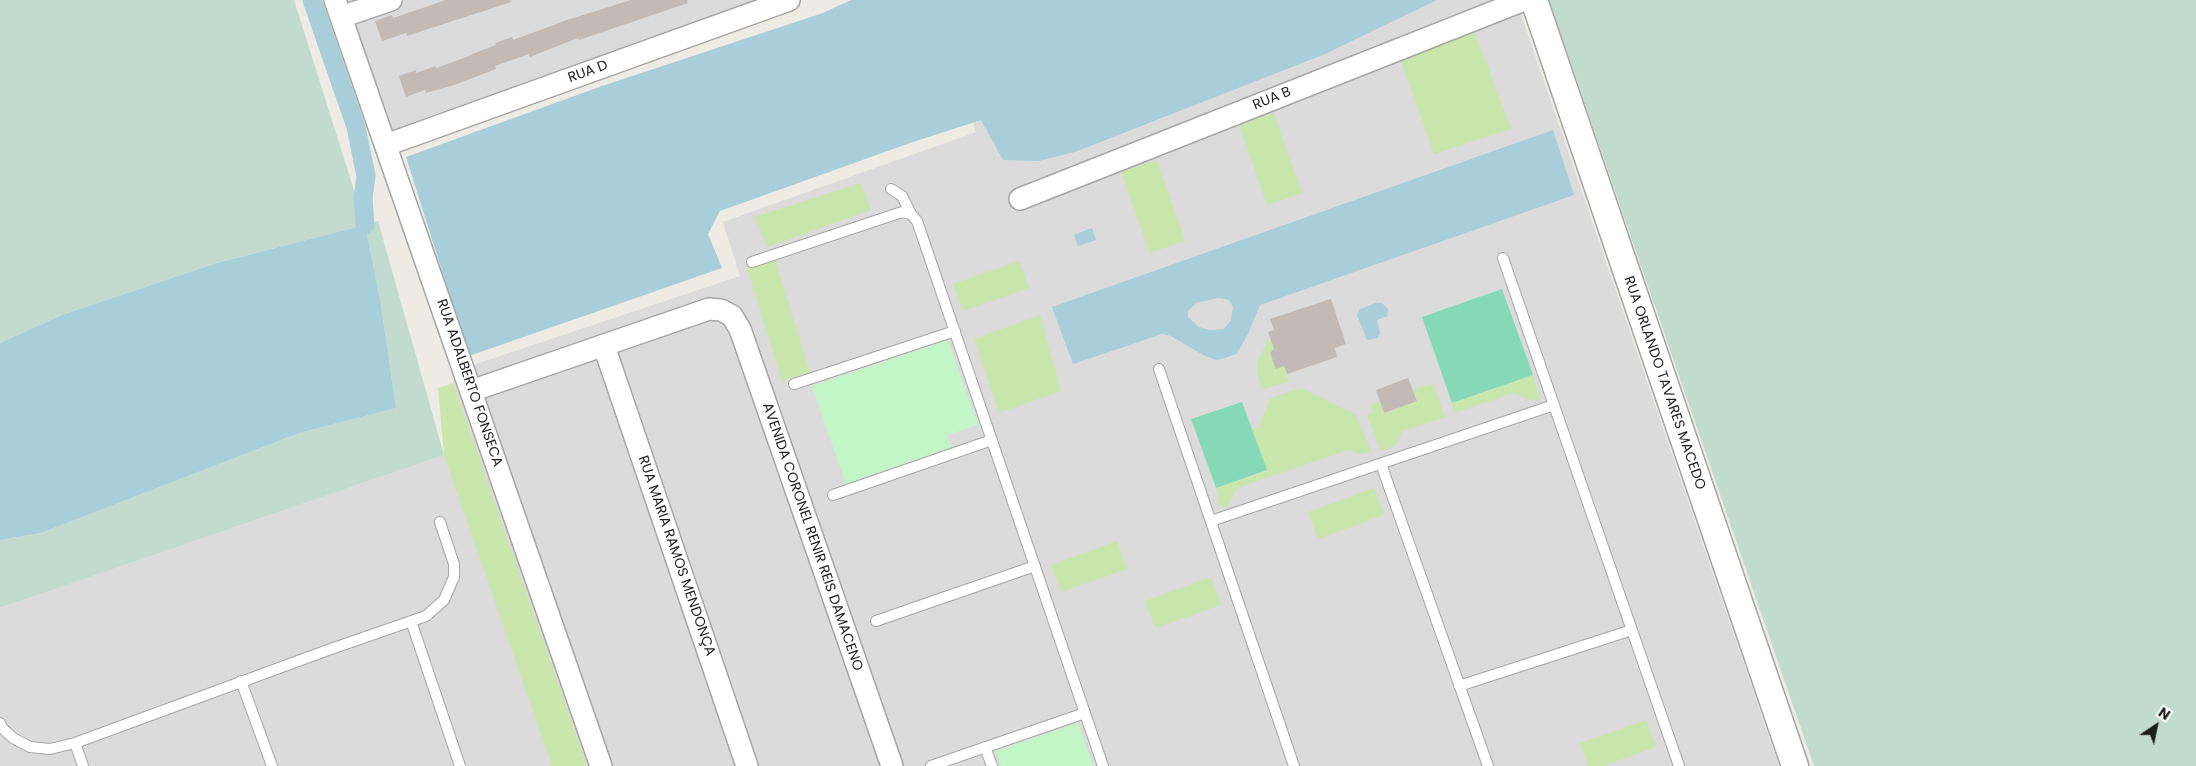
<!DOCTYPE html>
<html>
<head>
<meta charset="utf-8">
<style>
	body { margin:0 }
	#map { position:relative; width:2196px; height:766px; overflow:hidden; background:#eeebe4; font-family:Poppins,sans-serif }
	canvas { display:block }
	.north { position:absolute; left:2131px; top:701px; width:50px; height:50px; -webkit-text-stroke:4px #fff; paint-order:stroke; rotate:34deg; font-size:14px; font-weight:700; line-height:20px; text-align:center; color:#1e1e1e }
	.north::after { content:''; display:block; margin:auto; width:18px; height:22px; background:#1e1e1e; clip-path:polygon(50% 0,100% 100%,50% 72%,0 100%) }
</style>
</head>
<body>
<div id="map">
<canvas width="2196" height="766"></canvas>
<div class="north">N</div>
</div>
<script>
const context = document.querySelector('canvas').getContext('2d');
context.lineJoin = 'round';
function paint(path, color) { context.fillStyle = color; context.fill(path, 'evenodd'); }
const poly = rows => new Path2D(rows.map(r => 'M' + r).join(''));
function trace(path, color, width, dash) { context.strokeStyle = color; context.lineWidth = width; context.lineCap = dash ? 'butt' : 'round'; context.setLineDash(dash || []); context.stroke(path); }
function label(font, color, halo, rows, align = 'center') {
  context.font = font + ' Poppins,sans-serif'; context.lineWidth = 4; context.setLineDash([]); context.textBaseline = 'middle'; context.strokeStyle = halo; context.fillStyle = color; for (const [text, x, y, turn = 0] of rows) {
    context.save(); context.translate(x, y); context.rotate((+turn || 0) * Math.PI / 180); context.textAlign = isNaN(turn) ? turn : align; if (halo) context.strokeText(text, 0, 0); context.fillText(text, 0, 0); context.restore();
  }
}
paint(poly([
	[345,0,770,0,393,135],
	[936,0,1516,0,1779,766,0,766,0,608,444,455,455,371,740,276,723,222,976,132]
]), '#dcdbdb');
paint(poly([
	[1474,30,1511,129,1434,154,1401,61],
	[1274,113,1302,193,1267,205,1239,125],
	[1157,160,1185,241,1150,253,1121,172],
	[861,183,871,210,768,247,754,217],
	[775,260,810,372,782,381,747,268],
	[1019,261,1029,288,963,311,953,284],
	[1040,315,1061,391,999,413,974,339],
	[1269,337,1274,349,1270,354,1276,369,1284,366,1289,382,1263,389,1257,373,1257,363],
	[1533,375,1540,399,1532,401,1513,393,1455,413,1452,403],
	[453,383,587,766,552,766,444,455,438,388],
	[1433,383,1445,417,1402,432,1395,446,1381,451,1367,415,1373,412,1371,405,1380,401,1384,413,1417,401,1413,390],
	[1301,388,1356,415,1371,451,1360,454,1348,450,1237,488,1228,506,1221,508,1216,488,1267,471,1252,429,1259,427,1270,398],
	[1374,488,1384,515,1318,539,1308,512],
	[1117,541,1127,569,1061,592,1051,565],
	[1211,577,1221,605,1155,628,1145,601],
	[1646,720,1656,747,1603,766,1588,766,1580,743]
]), '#c9e6ac');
paint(poly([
	[0,0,294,0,365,225,217,263,62,315,0,343],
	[1549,0,2196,0,2196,766,1814,766],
	[378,221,444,455,0,608,0,540,41,533,299,433,396,408,381,305,365,228,371,223]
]), '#c2dbcf');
paint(poly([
	[948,340,978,425,947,435,951,447,846,484,812,386],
	[1078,723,1093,766,1001,766,996,751]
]), '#c3f6c7');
paint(poly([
	[1502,289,1533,375,1452,403,1422,317],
	[1242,402,1267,470,1216,488,1191,419]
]), '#86d9b8');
paint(poly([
	[851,0,1437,0,1325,54,1075,152,1039,161,1003,160,981,120,910,143,720,211,708,234,722,268,469,356,406,157,602,86,823,13],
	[1553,130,1574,195,1260,305,1248,334,1241,346,1236,354,1225,358,1216,360,1203,355,1171,336,1162,334,1073,364,1052,307],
	[1218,298,1229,300,1233,307,1231,320,1224,329,1210,330,1199,327,1188,317,1188,311,1196,303],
	[365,225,381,305,396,408,299,433,41,533,0,540,0,343,62,315,217,263],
	[1092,228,1096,240,1078,246,1074,235],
	[1376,303,1382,303,1388,309,1388,312,1387,316,1377,320,1380,333,1377,338,1367,340,1357,315,1360,309]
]), '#a7ced9');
trace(poly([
	[312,0,356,127,366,176,363,198,365,225]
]), '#a7ced9', 19);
paint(poly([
	[446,0,510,0,511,2,407,36,406,33,382,41,375,21,392,15,393,18],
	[631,0,687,0,688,3,579,40,578,38,530,57,529,54,495,66,496,69,454,85,426,93,425,90,406,97,399,76,416,70,416,73,435,66,436,68,472,55,472,54,496,45,495,43,512,37,513,40,567,20],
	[1331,299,1346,344,1335,348,1337,357,1287,374,1284,366,1276,369,1270,353,1274,349,1268,332,1274,330,1270,319],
	[1408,378,1417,401,1384,413,1376,390]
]), '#c2bab4');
const service = poly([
	[891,189,902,196,911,214],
	[1503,258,1679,766],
	[752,262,902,212,911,214,917,221,1103,766],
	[1159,369,1294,766],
	[794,384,955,331],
	[1381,464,1488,766],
	[833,495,992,440],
	[1211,521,1554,405],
	[411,621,460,766],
	[876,621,1035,566],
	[241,681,272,766],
	[1459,686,1632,630],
	[0,723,2,728,13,738,30,747,50,749,75,743,328,650,426,616,444,600,454,577,454,564,440,522],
	[75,743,83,766],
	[985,747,992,766],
	[931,766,1085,713]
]);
const minor = poly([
	[335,0,601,766],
	[341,17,391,0],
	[386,145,789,0],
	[1020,199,1524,0],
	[604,346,747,766],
	[471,391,709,309,721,310,732,316,740,329,892,766]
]);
const tertiary = poly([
	[1534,0,1795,766]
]);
trace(service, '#a5a5a5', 12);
trace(minor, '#a5a5a5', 24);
trace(tertiary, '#a5a5a5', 29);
trace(service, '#fff', 10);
trace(minor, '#fff', 21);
trace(tertiary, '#fff', 26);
label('14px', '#1e1e1e', '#fff', [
	["RUA D",588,72,-20],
	["RUA B",1272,99,-22],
	["RUA ADALBERTO FONSECA",469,383,71],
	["RUA ORLANDO TAVARES MACEDO",1664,383,71],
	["AVENIDA CORONEL RENIR REIS DAMACENO",812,537,71],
	["RUA MARIA RAMOS MENDONÇA",676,556,71]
]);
</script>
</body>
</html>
